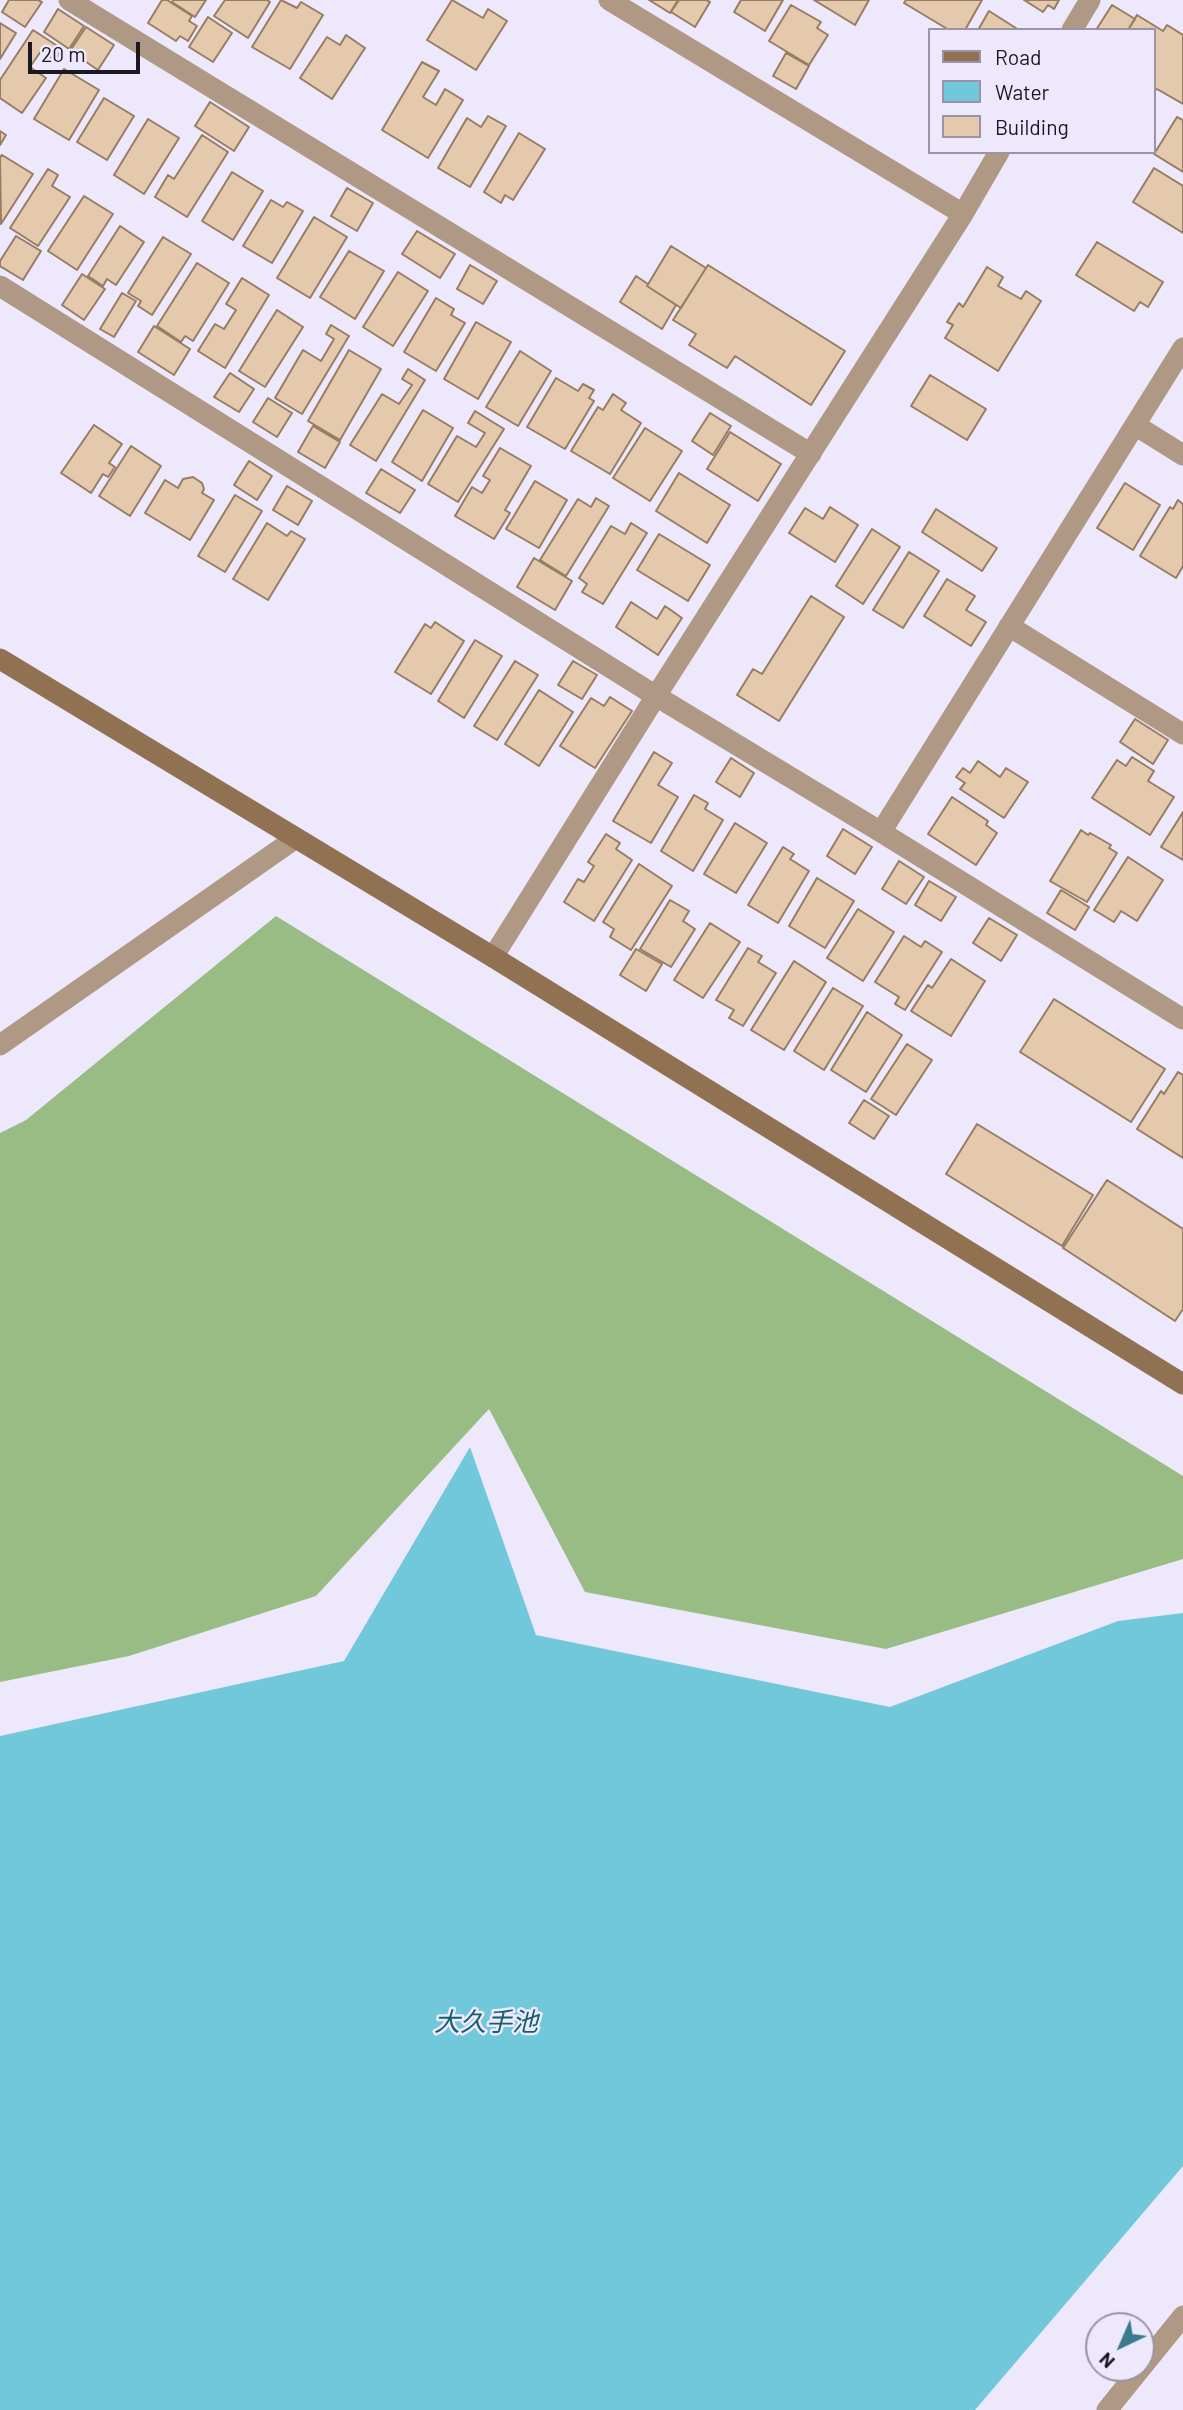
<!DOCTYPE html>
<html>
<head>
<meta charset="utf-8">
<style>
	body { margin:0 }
	#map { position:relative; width:1183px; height:2410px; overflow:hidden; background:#eee8fd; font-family:Barlow,sans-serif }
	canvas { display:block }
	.legend { position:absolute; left:928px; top:28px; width:228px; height:126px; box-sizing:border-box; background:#eee8fd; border:2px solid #9a94a6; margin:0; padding:9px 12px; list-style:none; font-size:21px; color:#1b1723 }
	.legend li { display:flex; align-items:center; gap:14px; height:35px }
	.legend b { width:35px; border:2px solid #9a94a6 }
	.north { position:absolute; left:1085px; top:2312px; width:70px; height:70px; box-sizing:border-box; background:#eee8fd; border:2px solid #9a94a6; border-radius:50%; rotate:224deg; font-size:19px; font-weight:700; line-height:28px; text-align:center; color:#1b1723 }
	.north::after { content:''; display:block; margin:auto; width:24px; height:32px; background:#3a7b8e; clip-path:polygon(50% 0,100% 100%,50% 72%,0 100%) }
	.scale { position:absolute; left:28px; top:42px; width:112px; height:32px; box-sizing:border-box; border:4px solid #1b1723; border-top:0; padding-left:9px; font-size:21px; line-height:24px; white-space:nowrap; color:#1b1723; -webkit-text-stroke:5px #eee8fd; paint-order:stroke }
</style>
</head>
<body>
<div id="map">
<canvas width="1183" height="2410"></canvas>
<ul class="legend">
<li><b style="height:9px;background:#907152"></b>Road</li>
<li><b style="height:19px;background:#70c8da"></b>Water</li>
<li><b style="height:19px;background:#e4c9ad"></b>Building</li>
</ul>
<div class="north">N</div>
<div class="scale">20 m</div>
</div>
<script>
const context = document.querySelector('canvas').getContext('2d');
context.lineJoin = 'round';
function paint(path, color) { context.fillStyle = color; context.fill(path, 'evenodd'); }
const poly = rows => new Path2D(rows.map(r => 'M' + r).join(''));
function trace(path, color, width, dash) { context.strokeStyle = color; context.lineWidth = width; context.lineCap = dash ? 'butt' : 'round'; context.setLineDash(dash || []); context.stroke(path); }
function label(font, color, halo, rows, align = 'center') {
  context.font = font + ' Barlow,"Noto Sans JP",sans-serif'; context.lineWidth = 5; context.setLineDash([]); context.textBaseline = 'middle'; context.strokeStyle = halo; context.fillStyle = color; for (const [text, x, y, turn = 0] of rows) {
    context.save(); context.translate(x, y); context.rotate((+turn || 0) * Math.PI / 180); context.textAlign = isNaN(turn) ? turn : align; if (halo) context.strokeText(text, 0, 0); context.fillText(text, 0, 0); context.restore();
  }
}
paint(poly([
	[276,916,1183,1476,1183,1559,886,1649,585,1592,489,1409,316,1596,129,1656,0,1682,0,1133,26,1120]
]), '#98bc83');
paint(poly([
	[470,1447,536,1635,890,1707,1118,1621,1183,1613,1183,2166,975,2410,0,2410,0,1736,344,1661]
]), '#70c8da');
const building = poly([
	[9,0,38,0,42,2,25,27,2,12,9,0],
	[162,0,167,0,192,16,189,21,197,26,188,41,180,36,176,41,148,23,162,0],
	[173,0,206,0,195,17,172,2,173,0],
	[225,0,267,0,270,2,248,38,214,16,225,0],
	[281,0,297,8,301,2,323,15,290,69,252,47,281,0],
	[452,0,483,18,488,9,507,21,476,70,427,40,452,0],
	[649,0,678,0,670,13,649,0],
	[679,0,706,0,710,2,695,27,671,12,679,0],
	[741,0,783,0,765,31,734,12,741,0],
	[814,0,869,0,855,25,814,0],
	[906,0,982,0,965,30,949,30,904,3,906,0],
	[1024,0,1059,0,1054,9,1048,5,1043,12,1024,0],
	[791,5,821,22,817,28,828,35,809,65,769,41,791,5],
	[1112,5,1135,19,1128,30,1096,30,1112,5],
	[58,9,84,26,69,49,44,32,58,9],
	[989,11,1019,30,978,30,989,11],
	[1137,15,1163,31,1167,25,1183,35,1183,104,1157,89,1153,91,1153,30,1128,30,1137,15],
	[208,17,232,33,213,62,189,47,208,17],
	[0,23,16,33,0,59,0,23],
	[86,27,114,45,98,70,70,51,86,27],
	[33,30,62,49,55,60,41,51,30,67,46,78,22,113,0,98,0,80,33,30],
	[346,35,365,48,332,99,300,78,327,37,340,45,346,35],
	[786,53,809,66,796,89,773,76,786,53],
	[422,62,439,71,423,97,436,105,445,89,463,100,428,158,382,130,422,62],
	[64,69,99,90,69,140,34,119,64,69],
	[104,98,134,116,107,160,77,142,104,98],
	[210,102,249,127,234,151,195,126,210,102],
	[488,116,506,126,470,187,438,168,467,118,481,127,488,116],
	[1177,117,1183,120,1183,172,1154,154,1177,117],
	[148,119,179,138,144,194,114,175,148,119],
	[0,131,6,135,0,145,0,131],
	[519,133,545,149,513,200,505,195,501,203,484,192,519,133],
	[202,135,228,152,187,217,155,197,168,175,174,179,202,135],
	[2,155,33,174,1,224,0,157,2,155],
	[1154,168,1183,186,1183,233,1133,202,1154,168],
	[48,169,58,175,52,186,70,197,38,246,10,228,48,169],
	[232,172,263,191,233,240,202,221,232,172],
	[347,188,373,203,357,231,331,216,347,188],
	[84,196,113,214,77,270,48,251,84,196],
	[271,200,283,207,287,202,303,211,272,263,243,246,271,200],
	[314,217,347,237,310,298,277,278,314,217],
	[120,226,144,242,116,285,107,279,103,286,88,276,120,226],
	[417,231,455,254,440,278,402,254,417,231],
	[16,236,41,251,23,280,0,266,0,261,16,236],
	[163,237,191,254,152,315,138,306,141,301,128,293,163,237],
	[1097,242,1163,282,1148,307,1140,302,1134,311,1076,275,1097,242],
	[671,246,706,268,681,308,647,286,671,246],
	[349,251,384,271,355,319,320,297,349,251],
	[197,263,229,283,193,341,185,336,181,342,157,326,197,263],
	[470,265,497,281,483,304,457,289,470,265],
	[708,265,845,351,811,405,735,356,727,368,689,345,696,334,673,320,708,265],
	[987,267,1003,277,998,286,1021,299,1026,291,1041,301,998,371,945,338,953,325,947,322,959,303,963,307,987,267],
	[398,272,428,291,393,346,363,327,398,272],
	[82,274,105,289,84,320,62,305,82,274],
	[636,276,648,284,647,286,676,305,662,329,620,302,636,276],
	[242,278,269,295,225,368,198,351,215,324,224,329,236,310,226,304,242,278],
	[122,293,136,301,114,337,100,329,122,293],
	[436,298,454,309,451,315,465,323,436,371,404,352,436,298],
	[277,310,303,327,265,387,239,371,277,310],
	[476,322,511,342,478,399,444,379,476,322],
	[331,325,349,336,302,414,275,398,303,350,321,361,334,339,326,334,331,325],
	[154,326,190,349,174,375,138,352,154,326],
	[349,350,381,369,340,440,308,421,349,350],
	[520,351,551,371,518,426,486,407,520,351],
	[408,369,425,380,376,461,350,445,382,394,399,404,412,385,402,379,408,369],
	[230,373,254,389,239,412,214,397,230,373],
	[930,375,986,409,967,440,911,406,930,375],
	[556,378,578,391,583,384,594,390,589,398,594,401,565,449,527,427,556,378],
	[613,394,626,403,621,410,641,423,610,474,571,451,598,407,603,410,613,394],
	[268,398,292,413,277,437,253,422,268,398],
	[423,410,453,428,422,481,392,462,423,410],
	[475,411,504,429,458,502,428,484,457,436,476,447,485,433,468,423,475,411],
	[710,413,731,426,713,455,692,441,710,413],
	[94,425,122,444,109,463,115,467,108,477,103,474,91,493,61,473,94,425],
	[313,426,340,442,325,468,298,452,313,426],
	[645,428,682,451,650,501,613,478,645,428],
	[730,432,781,464,758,501,707,469,730,432],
	[131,446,161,466,130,516,99,496,131,446],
	[500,448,531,466,505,510,510,513,494,539,455,516,472,487,482,493,490,480,483,476,500,448],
	[249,461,272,476,257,500,234,485,249,461],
	[381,469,415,490,400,513,366,493,381,469],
	[679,473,730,505,707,543,656,511,679,473],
	[193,477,202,483,204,489,202,493,214,500,190,540,145,513,165,480,178,488,183,479,193,477],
	[535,481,567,500,539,548,506,529,535,481],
	[1125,483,1160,505,1133,550,1097,528,1125,483],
	[287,486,312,501,298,525,273,510,287,486],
	[235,495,262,511,225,572,198,556,235,495],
	[596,498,609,506,566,576,540,560,578,499,591,507,596,498],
	[1178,500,1183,504,1183,566,1176,578,1140,556,1170,507,1173,509,1178,500],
	[830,507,858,525,835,562,789,533,805,508,823,519,830,507],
	[936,509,997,548,982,571,922,532,936,509],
	[267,523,287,536,291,531,305,539,268,600,233,579,267,523],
	[631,523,647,533,603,604,582,592,587,584,579,578,611,526,625,534,631,523],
	[872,529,900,547,863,604,836,586,872,529],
	[659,534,710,565,688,601,637,570,659,534],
	[909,552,939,571,903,628,873,610,909,552],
	[534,558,572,581,555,610,517,587,534,558],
	[947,579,975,596,966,610,986,622,971,646,924,616,947,579],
	[811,596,844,617,779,721,737,695,753,669,762,674,811,596],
	[631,602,657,619,665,606,682,618,658,655,616,627,631,602],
	[435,622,464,641,431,694,395,672,425,624,431,628,435,622],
	[475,640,502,656,464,718,438,701,475,640],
	[515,661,538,675,497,740,474,726,515,661],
	[573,661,597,675,582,699,558,685,573,661],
	[539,690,573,712,539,766,505,744,539,690],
	[610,697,632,711,595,768,560,746,591,698,604,706,610,697],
	[1135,719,1168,740,1153,764,1120,742,1135,719],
	[654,752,672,763,658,785,678,797,651,843,613,821,654,752],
	[1132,757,1154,771,1148,781,1174,797,1150,835,1092,798,1117,760,1126,766,1132,757],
	[731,758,754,773,740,797,716,782,731,758],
	[978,761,1000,777,1006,768,1028,782,1004,818,960,789,965,783,956,777,963,768,970,773,978,761],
	[694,795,708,803,705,809,723,820,693,871,661,851,694,795],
	[952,797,988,821,986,825,997,833,976,865,928,834,952,797],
	[1183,812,1183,860,1161,847,1183,812],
	[735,823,767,843,736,893,704,874,735,823],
	[843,829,872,847,855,874,827,856,843,829],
	[1081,830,1088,835,1090,833,1111,845,1109,848,1117,853,1087,902,1050,881,1081,830],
	[606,834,620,843,616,849,632,860,594,921,564,902,578,879,584,882,594,866,588,862,606,834],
	[783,847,794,854,790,859,809,871,778,923,748,905,783,847],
	[1128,857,1163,880,1137,921,1121,911,1114,922,1094,910,1128,857],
	[899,861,924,877,906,904,882,889,899,861],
	[639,864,672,886,631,950,610,937,614,929,603,922,639,864],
	[817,878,854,901,825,948,789,926,817,878],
	[929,881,956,897,941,921,915,905,929,881],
	[1061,890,1089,907,1075,930,1047,913,1061,890],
	[670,900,689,911,683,921,695,929,671,967,640,949,670,900],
	[858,909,894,932,863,981,827,958,858,909],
	[989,918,1017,935,1001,961,973,943,989,918],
	[710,923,740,942,703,998,674,980,710,923],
	[904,936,921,947,925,941,942,952,905,1010,895,1004,899,997,875,982,904,936],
	[748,948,762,956,758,962,776,973,743,1026,729,1018,734,1010,716,1000,748,948],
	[636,949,662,964,646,991,620,975,636,949],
	[951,959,985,981,951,1036,911,1011,928,985,932,988,951,959],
	[794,961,826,982,784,1050,751,1030,794,961],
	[833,988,863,1006,824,1070,794,1051,833,988],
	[1054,999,1165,1069,1131,1122,1020,1052,1054,999],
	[867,1012,902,1035,866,1092,831,1070,867,1012],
	[907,1044,932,1060,896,1115,871,1099,907,1044],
	[1178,1072,1183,1075,1183,1158,1137,1129,1161,1091,1164,1094,1178,1072],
	[864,1100,889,1116,874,1139,849,1123,864,1100],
	[977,1124,1093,1195,1062,1246,946,1174,977,1124],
	[1107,1180,1183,1229,1183,1309,1175,1321,1063,1248,1107,1180]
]);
paint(building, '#e4c9ad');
trace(building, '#967d63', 2);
trace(poly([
	[69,0,811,454],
	[609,0,963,214],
	[1072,30,1090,0],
	[0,286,656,696,881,832,1183,1019],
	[1135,425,1183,455],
	[1009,626,1183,734],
	[881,832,1183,348],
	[493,957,656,696,963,214,999,152],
	[0,1045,296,838],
	[1141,2368,1183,2316],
	[1107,2410,1141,2368]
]), '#af9984', 21);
trace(poly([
	[0,659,493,957,1183,1384]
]), '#907152', 21);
label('italic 26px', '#155f6b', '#eee8fd', [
	["大久手池",486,2022]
]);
</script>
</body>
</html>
